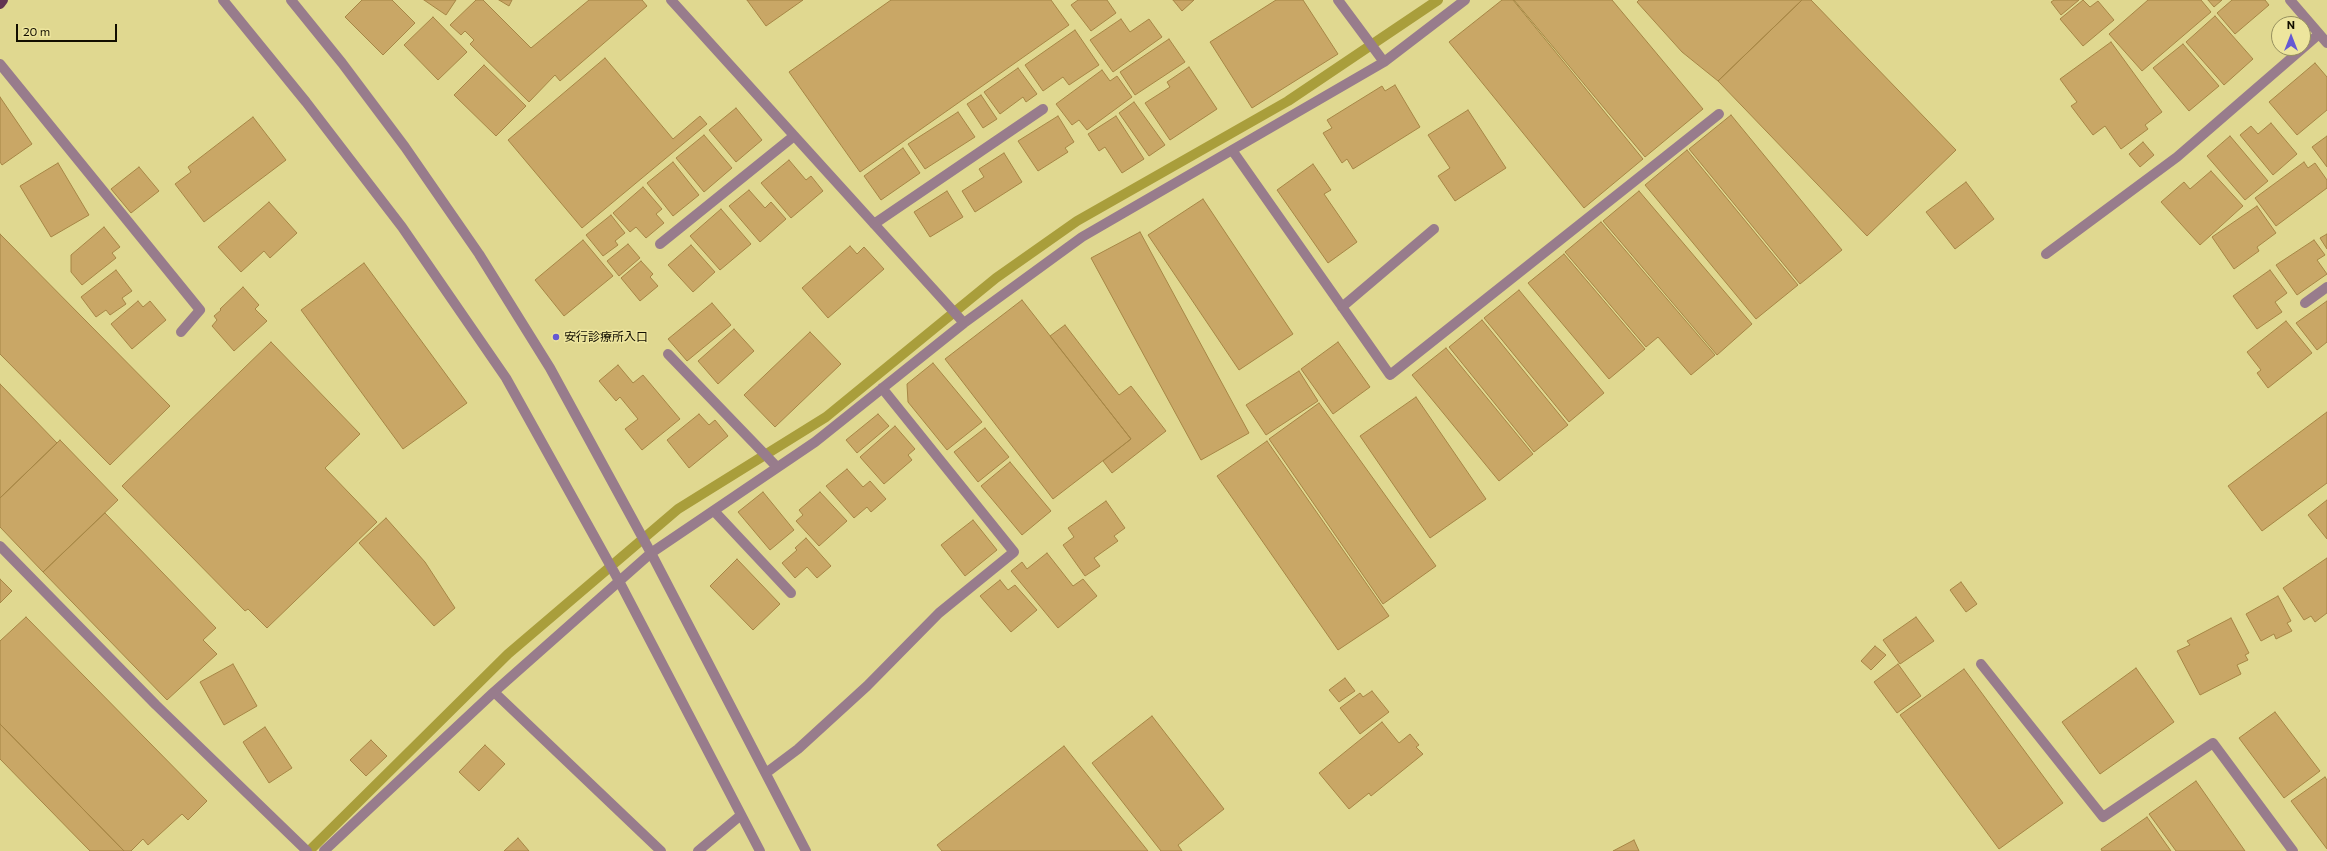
<!DOCTYPE html>
<html>
<head>
<meta charset="utf-8">
<style>
	body { margin:0 }
	#map { position:relative; width:2327px; height:851px; overflow:hidden; background:#e0d890; font-family:Commissioner,sans-serif }
	canvas { display:block }
	.north { position:absolute; left:2271px; top:16px; width:40px; height:40px; box-sizing:border-box; background:#ede59d; border:1px solid #958f5e; border-radius:50%; rotate:0deg; font-size:11px; font-weight:700; line-height:16px; text-align:center; color:#120e00 }
	.north::after { content:''; display:block; margin:auto; width:14px; height:18px; background:#6559d3; clip-path:polygon(50% 0,100% 100%,50% 72%,0 100%) }
	.scale { position:absolute; left:16px; top:24px; width:101px; height:18px; box-sizing:border-box; border:2px solid #120e00; border-top:0; padding-left:5px; font-size:12px; line-height:14px; white-space:nowrap; color:#120e00; -webkit-text-stroke:3px #ede59d; paint-order:stroke }
</style>
</head>
<body>
<div id="map">
<canvas width="2327" height="851"></canvas>
<div class="north">N</div>
<div class="scale">20 m</div>
</div>
<script>
const context = document.querySelector('canvas').getContext('2d');
context.lineJoin = 'round';
const poly = rows => new Path2D(rows.map(r => 'M' + r).join(''));
function trace(path, color, width, dash) { context.strokeStyle = color; context.lineWidth = width; context.lineCap = dash ? 'butt' : 'round'; context.setLineDash(dash || []); context.stroke(path); }
function paint(path, color) { context.fillStyle = color; context.fill(path, 'evenodd'); }
function label(font, color, halo, rows, align = 'center') {
  context.font = font + ' Commissioner,"Noto Sans JP",sans-serif'; context.lineWidth = 3; context.setLineDash([]); context.textBaseline = 'middle'; context.strokeStyle = halo; context.fillStyle = color; for (const [text, x, y, turn = 0] of rows) {
    context.save(); context.translate(x, y); context.rotate((+turn || 0) * Math.PI / 180); context.textAlign = isNaN(turn) ? turn : align; if (halo) context.strokeText(text, 0, 0); context.fillText(text, 0, 0); context.restore();
  }
}
trace(poly([
	[309,851,508,654,678,509,826,417,996,278,1077,221,1288,101,1438,0]
]), '#a99e3b', 10);
const building = poly([
	[362,0,392,0,415,23,383,55,345,17,362,0],
	[424,0,456,0,446,15,424,0],
	[476,0,483,0,531,48,589,0,642,0,647,6,560,81,555,75,529,102,470,44,474,40,465,31,461,35,450,25,476,0],
	[499,0,512,0,509,6,499,0],
	[747,0,803,0,766,26,747,0],
	[891,0,1051,0,1069,25,860,172,789,72,891,0],
	[1078,0,1107,0,1116,13,1091,31,1071,5,1078,0],
	[1173,0,1194,0,1182,11,1173,0],
	[1276,0,1303,0,1338,54,1252,108,1210,42,1276,0],
	[1502,0,1513,0,1643,159,1584,208,1449,42,1502,0],
	[1514,0,1612,0,1703,109,1645,157,1514,0],
	[1639,0,1802,0,1718,81,1682,52,1637,2,1639,0],
	[1802,0,1811,0,1956,150,1867,236,1718,81,1802,0],
	[2054,0,2079,0,2061,15,2051,2,2054,0],
	[2083,0,2090,7,2098,1,2114,20,2083,46,2060,19,2083,0],
	[2148,0,2201,0,2211,12,2142,71,2109,34,2148,0],
	[2208,0,2222,0,2214,7,2208,0],
	[2232,0,2265,0,2269,5,2235,34,2217,13,2232,0],
	[2215,16,2253,59,2224,85,2186,42,2215,16],
	[433,17,467,52,438,80,404,45,433,17],
	[1121,19,1130,32,1149,19,1162,37,1113,72,1090,40,1121,19],
	[1075,30,1099,65,1069,85,1063,77,1043,91,1025,65,1075,30],
	[1169,39,1185,62,1135,95,1120,72,1169,39],
	[2111,42,2162,112,2145,125,2148,129,2121,149,2105,126,2093,135,2071,106,2077,102,2060,79,2111,42],
	[2183,44,2219,86,2189,111,2153,68,2183,44],
	[605,58,673,139,700,116,707,124,582,228,508,140,605,58],
	[2315,63,2327,77,2327,110,2297,135,2269,102,2315,63],
	[484,65,526,106,496,136,454,95,484,65],
	[1189,67,1217,109,1170,140,1145,103,1170,87,1167,82,1189,67],
	[1018,68,1037,94,1026,102,1023,97,1000,114,984,92,1018,68],
	[1102,70,1110,81,1117,76,1132,97,1087,130,1079,120,1072,125,1056,104,1102,70],
	[1395,85,1420,127,1353,169,1347,159,1342,163,1323,133,1332,128,1327,120,1382,86,1385,91,1395,85],
	[981,95,997,119,983,128,967,104,981,95],
	[0,97,32,144,2,165,0,162,0,97],
	[1134,102,1165,145,1149,156,1119,113,1134,102],
	[736,108,762,140,736,162,709,130,736,108],
	[1468,110,1506,168,1455,201,1438,176,1450,168,1428,135,1468,110],
	[958,112,975,137,925,169,908,144,958,112],
	[1731,115,1842,250,1800,284,1689,149,1731,115],
	[1058,116,1074,142,1065,148,1068,152,1038,171,1018,141,1058,116],
	[1116,116,1144,159,1122,173,1105,147,1099,151,1088,134,1116,116],
	[253,117,286,160,204,222,175,184,191,172,188,167,253,117],
	[2271,123,2297,154,2273,175,2240,135,2251,126,2258,134,2271,123],
	[704,135,732,168,704,192,676,158,704,135],
	[2230,136,2268,181,2245,200,2207,156,2230,136],
	[2327,136,2327,167,2312,147,2327,136],
	[2143,142,2154,155,2140,167,2129,154,2143,142],
	[903,148,920,173,881,200,864,176,903,148],
	[1687,150,1798,285,1756,319,1645,185,1687,150],
	[1004,153,1022,182,975,212,962,191,984,177,979,169,1004,153],
	[789,160,806,180,811,176,823,191,791,218,761,183,789,160],
	[673,162,699,195,673,216,647,183,673,162],
	[2304,162,2308,168,2315,163,2327,180,2327,188,2276,226,2255,198,2304,162],
	[58,163,89,215,51,237,20,186,58,163],
	[1313,164,1331,190,1324,194,1357,242,1328,263,1277,190,1313,164],
	[139,167,159,191,131,213,111,189,139,167],
	[2211,171,2243,206,2200,245,2161,202,2184,182,2190,189,2211,171],
	[1966,182,1994,219,1955,249,1926,212,1966,182],
	[643,187,662,209,656,214,664,223,646,238,636,227,630,232,613,213,643,187],
	[749,190,765,208,771,202,786,219,760,242,729,206,749,190],
	[947,191,963,217,930,237,914,212,947,191],
	[1639,191,1752,324,1717,355,1603,221,1639,191],
	[1203,199,1293,334,1239,370,1148,235,1203,199],
	[269,202,297,233,270,258,264,251,241,272,218,247,269,202],
	[2257,206,2276,233,2257,247,2259,251,2234,269,2212,237,2257,206],
	[721,209,751,244,720,270,690,236,721,209],
	[611,215,625,233,615,241,618,245,603,256,586,235,611,215],
	[1601,222,1715,355,1691,375,1658,337,1646,347,1565,252,1601,222],
	[104,227,120,247,112,253,116,258,82,285,71,272,71,255,104,227],
	[1140,232,1249,433,1201,460,1091,258,1140,232],
	[0,234,170,406,110,465,0,354,0,234],
	[2327,234,2327,249,2320,238,2327,234],
	[583,240,613,276,564,316,535,280,583,240],
	[2314,240,2325,255,2317,260,2327,274,2297,295,2276,265,2314,240],
	[628,244,640,258,619,276,607,261,628,244],
	[691,245,715,272,693,292,668,265,691,245],
	[850,246,857,254,864,247,884,269,828,318,802,288,850,246],
	[1564,254,1645,349,1609,379,1528,283,1564,254],
	[641,261,653,274,650,277,658,286,640,301,621,278,641,261],
	[364,263,467,403,403,449,301,310,364,263],
	[116,270,132,291,122,298,126,304,110,315,106,310,96,317,81,297,116,270],
	[2270,270,2287,293,2275,302,2282,312,2257,329,2233,296,2270,270],
	[243,287,259,305,255,309,267,321,234,351,212,326,217,320,214,316,221,310,220,309,243,287],
	[1519,290,1604,393,1569,422,1484,318,1519,290],
	[1022,300,1131,439,1053,499,945,359,1022,300],
	[138,301,143,307,150,301,166,320,132,349,111,324,138,301],
	[2327,301,2327,342,2317,350,2296,323,2327,301],
	[712,303,731,325,687,361,668,339,712,303],
	[1482,320,1568,425,1534,452,1449,347,1482,320],
	[2286,321,2312,353,2268,388,2257,373,2261,370,2247,352,2286,321],
	[1065,325,1119,395,1131,386,1166,431,1112,473,1103,461,1131,439,1050,336,1065,325],
	[734,329,754,351,718,384,698,361,734,329],
	[810,332,841,364,775,427,744,395,810,332],
	[271,342,360,434,325,468,377,522,267,628,248,609,245,611,122,486,271,342],
	[1338,342,1370,387,1333,414,1301,369,1338,342],
	[1446,348,1533,454,1499,481,1412,375,1446,348],
	[933,363,982,422,947,450,908,402,907,384,933,363],
	[618,365,633,383,643,375,680,419,642,450,625,429,638,419,620,397,616,401,599,381,618,365],
	[1299,371,1318,401,1266,435,1246,405,1299,371],
	[0,384,57,443,0,498,0,384],
	[1416,397,1486,499,1430,538,1360,436,1416,397],
	[1319,403,1436,566,1383,604,1269,439,1319,403],
	[2327,412,2327,483,2262,531,2228,486,2327,412],
	[699,414,709,425,715,420,728,436,689,468,667,440,699,414],
	[878,414,889,426,857,453,846,440,878,414],
	[895,426,915,449,908,455,912,460,884,484,860,457,895,426],
	[985,428,1009,457,978,482,954,452,985,428],
	[60,440,118,500,43,572,0,527,0,498,60,440],
	[1267,441,1389,616,1338,650,1217,476,1267,441],
	[1010,462,1051,511,1022,535,981,486,1010,462],
	[847,469,863,487,870,481,886,499,871,512,867,507,854,518,826,486,847,469],
	[763,492,794,530,770,550,738,512,763,492],
	[820,492,847,521,819,546,796,521,803,515,799,510,820,492],
	[2327,500,2327,539,2308,515,2327,500],
	[1106,501,1125,528,1114,536,1118,541,1094,558,1100,566,1085,576,1063,545,1074,537,1068,528,1106,501],
	[105,513,216,628,203,640,217,654,167,700,43,572,105,513],
	[386,518,425,562,455,608,434,626,359,543,386,518],
	[973,520,997,550,965,576,941,545,973,520],
	[806,538,831,566,817,578,807,567,795,578,782,563,797,550,795,548,806,538],
	[1047,553,1073,586,1083,579,1097,596,1058,628,1011,571,1022,562,1027,569,1047,553],
	[2327,558,2327,613,2315,622,2311,616,2304,620,2283,588,2327,558],
	[737,559,780,604,753,630,710,586,737,559],
	[0,579,12,591,0,603,0,579],
	[1000,580,1008,590,1015,585,1037,610,1011,632,980,596,1000,580],
	[1961,582,1977,604,1966,612,1950,590,1961,582],
	[2278,596,2291,621,2287,623,2292,631,2276,639,2274,634,2261,641,2246,614,2278,596],
	[26,617,207,801,188,820,182,814,148,845,143,839,131,851,124,851,0,724,0,641,26,617],
	[1916,617,1934,641,1900,664,1883,640,1916,617],
	[2231,618,2249,653,2245,655,2248,660,2237,665,2241,674,2200,695,2177,651,2190,645,2187,641,2231,618],
	[1875,646,1886,655,1871,670,1861,661,1875,646],
	[233,664,257,706,224,725,200,682,233,664],
	[1898,664,1921,696,1897,713,1874,682,1898,664],
	[2136,668,2174,722,2100,774,2062,722,2136,668],
	[1964,669,2063,803,1999,849,1900,715,1964,669],
	[1345,678,1355,691,1339,702,1329,690,1345,678],
	[1372,691,1389,712,1360,734,1340,708,1360,693,1363,697,1372,691],
	[2275,712,2320,771,2284,798,2239,738,2275,712],
	[1152,716,1224,809,1178,845,1182,851,1161,851,1092,763,1152,716],
	[1382,722,1399,743,1410,734,1419,745,1416,747,1423,754,1371,796,1369,793,1349,809,1319,773,1382,722],
	[0,724,124,851,90,851,0,759,0,724],
	[265,727,292,768,269,783,243,742,265,727],
	[371,740,387,756,366,776,350,760,371,740],
	[485,745,505,764,479,791,459,772,485,745],
	[1064,746,1148,851,942,851,937,845,1064,746],
	[2325,777,2327,780,2327,849,2291,801,2325,777],
	[2196,781,2245,851,2176,851,2149,814,2196,781],
	[2147,817,2171,851,2102,851,2101,849,2147,817],
	[518,838,529,851,504,851,518,838],
	[1634,840,1639,851,1613,851,1634,840]
]);
paint(building, '#c9a766');
trace(building, '#a68645', 1);
trace(poly([
	[223,0,306,102,402,227,506,378,619,581,760,851],
	[291,0,342,63,405,147,479,254,550,368,651,553,806,851],
	[671,0,964,323],
	[1338,0,1384,62],
	[2290,0,2327,43],
	[2303,48,2319,34],
	[0,64,200,310,181,332],
	[1232,150,1390,375,1719,114],
	[874,224,1043,109],
	[660,244,794,136],
	[2046,254,2177,157,2303,48],
	[2305,303,2327,287],
	[1342,307,1434,229],
	[668,354,777,467],
	[714,511,791,593],
	[0,546,156,705,307,851],
	[1981,664,2103,817,2213,743,2293,851],
	[494,692,661,851],
	[766,773,798,749,867,686,939,613,1014,552,882,388],
	[324,851,494,692,651,553,815,442,964,323,1082,237,1384,62,1465,0],
	[698,851,741,815]
]), '#987c8c', 10);
trace(poly([
	[0,4,3,0]
]), '#623451', 10);
for (const [x, y, r, color] of [
	[556,337,4,"#6559d3"]
]) { const dot = new Path2D(); dot.arc(x, y, r, 0, 2 * Math.PI); context.fillStyle = color; context.fill(dot); trace(dot, '#ede59d', 1.5); }
label('12px', '#120e00', '#ede59d', [
	["安行診療所入口",564,337]
], 'left');
</script>
</body>
</html>
